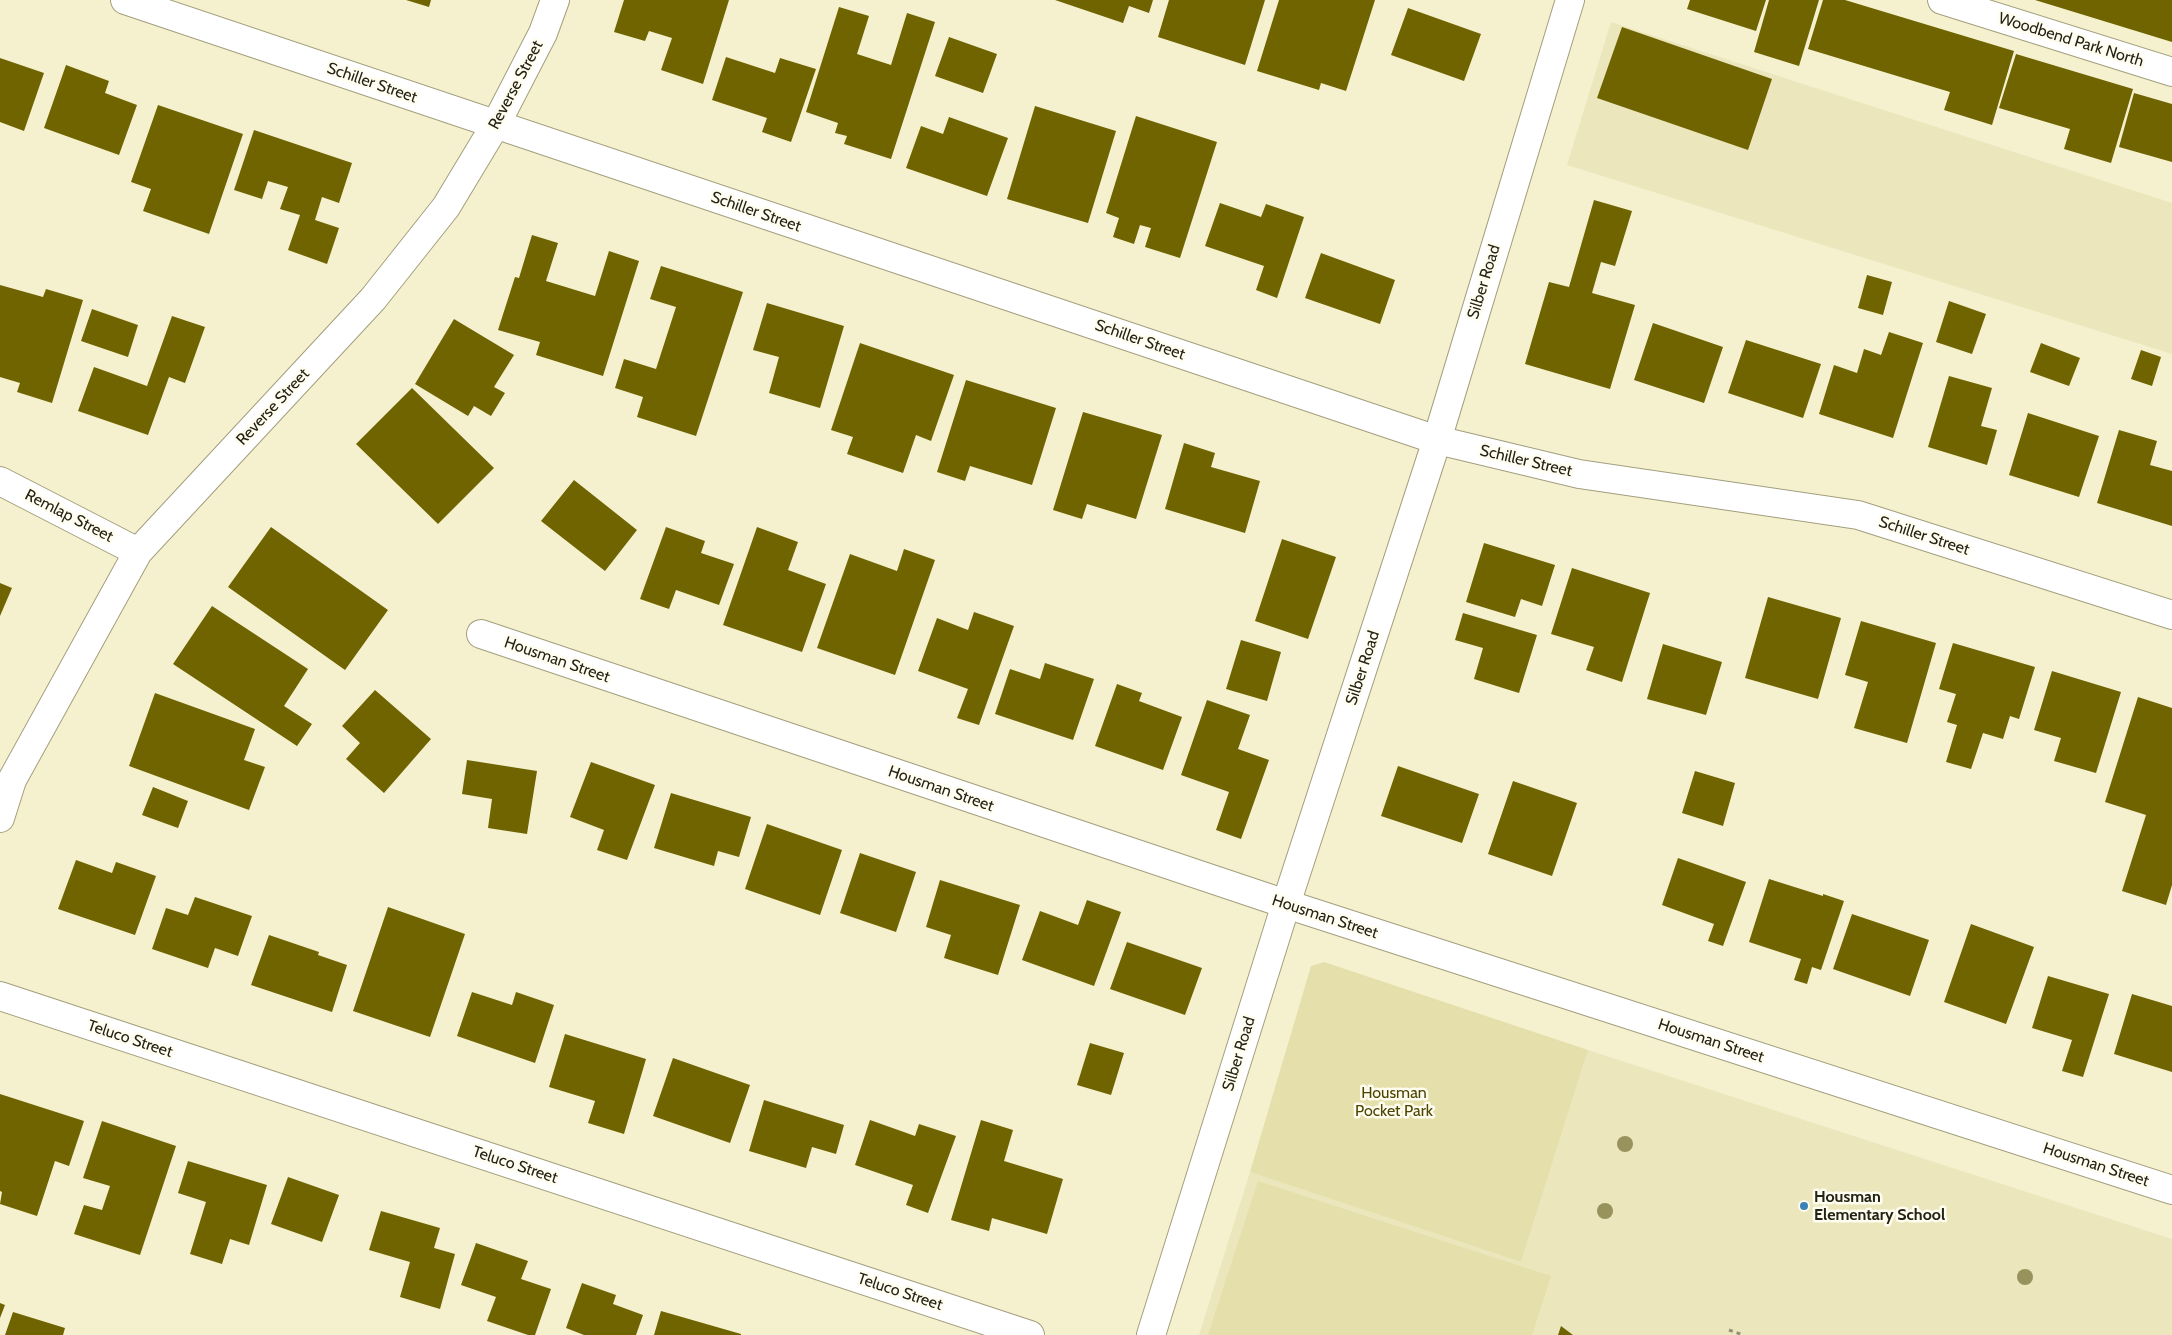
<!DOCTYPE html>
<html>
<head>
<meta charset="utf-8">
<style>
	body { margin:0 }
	canvas { display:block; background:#f5f1ce }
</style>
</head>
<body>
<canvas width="2172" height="1335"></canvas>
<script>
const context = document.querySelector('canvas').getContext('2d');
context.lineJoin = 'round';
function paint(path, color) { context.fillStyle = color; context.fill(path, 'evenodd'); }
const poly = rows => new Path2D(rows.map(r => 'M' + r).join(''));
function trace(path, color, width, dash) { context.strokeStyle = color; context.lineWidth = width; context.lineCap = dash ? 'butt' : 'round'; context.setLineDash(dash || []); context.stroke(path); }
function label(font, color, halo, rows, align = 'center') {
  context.font = font + ' Cabin,sans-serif'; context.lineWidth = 5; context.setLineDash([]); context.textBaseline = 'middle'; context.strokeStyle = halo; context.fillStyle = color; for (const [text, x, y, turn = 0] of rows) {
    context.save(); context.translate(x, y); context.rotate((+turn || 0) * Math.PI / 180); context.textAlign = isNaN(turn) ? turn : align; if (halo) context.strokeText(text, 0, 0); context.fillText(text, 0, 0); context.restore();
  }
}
paint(poly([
	[1611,22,2172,203,2172,354,1567,165],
	[1588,1050,2172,1239,2172,1335,1199,1335,1250,1172,1521,1262]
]), '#ebe6bc');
paint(poly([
	[1324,962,1588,1050,1521,1262,1250,1172,1311,966],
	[1258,1181,1551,1276,1532,1335,1208,1335]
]), '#e5dfac');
paint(poly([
	[406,0,431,0,429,7],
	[624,0,729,0,703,84,661,70,672,38,649,31,645,41,614,32],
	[1055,0,1153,0,1149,13,1129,6,1123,23],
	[1169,0,1265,0,1245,65,1158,37],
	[1279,0,1375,0,1346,91,1321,83,1319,90,1257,71],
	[1690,0,1766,0,1756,31,1687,9],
	[1769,0,1819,0,1799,66,1754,52],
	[1823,0,1845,0,2014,51,1992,125,1944,110,1950,92,1808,49],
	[2035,0,2172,0,2172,42],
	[839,7,869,16,857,54,891,65,907,13,935,22,891,159,844,144,847,136,835,133,838,123,806,112],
	[1408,8,1481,34,1464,81,1391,55],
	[1622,27,1772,79,1748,150,1597,98],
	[949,37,997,54,983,93,935,76],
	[2016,54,2133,89,2111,163,2064,149,2070,129,1999,108],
	[726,57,775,73,780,58,816,69,791,142,762,132,767,118,712,100],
	[0,58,44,73,24,131,0,122],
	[66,65,109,81,105,93,137,105,119,155,44,128],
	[2134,93,2172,104,2172,162,2119,147],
	[158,105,243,134,209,234,143,211,151,189,131,182],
	[1035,106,1116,131,1088,223,1007,199],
	[1136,116,1217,142,1180,258,1145,247,1151,228,1140,225,1134,244,1113,237,1119,218,1106,213],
	[949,117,1008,138,987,196,906,168,921,126,943,134],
	[254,130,352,163,339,203,322,197,315,220,339,228,327,264,288,250,300,215,280,209,288,187,268,181,262,199,234,190],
	[1594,200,1632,211,1615,266,1601,262,1592,293,1635,305,1610,389,1525,364,1549,282,1569,287],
	[1220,203,1261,217,1266,204,1304,217,1277,298,1256,290,1264,266,1205,246],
	[532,235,558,243,546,281,595,296,609,251,639,261,603,376,536,355,540,342,498,330,515,277,519,278],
	[1321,253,1395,280,1380,324,1305,298],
	[661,266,743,292,696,436,637,417,643,397,615,388,624,359,656,369,676,307,650,299],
	[1867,275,1892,282,1883,315,1858,308],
	[0,285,43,297,46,289,83,300,52,403,17,392,20,383,0,377],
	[1949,301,1986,314,1972,354,1936,342],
	[767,303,844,326,820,408,769,393,779,357,753,350],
	[92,309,138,325,128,357,81,341],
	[172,316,205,327,185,383,169,377,148,435,78,411,94,367,147,386],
	[454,319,514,355,494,387,505,393,491,416,474,406,468,416,415,384],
	[1653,323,1723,347,1704,403,1634,380],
	[1889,332,1923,343,1893,438,1819,414,1834,365,1857,373,1864,349,1881,355],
	[1746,340,1821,364,1803,418,1728,393],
	[860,343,954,375,931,441,916,435,903,473,847,454,853,437,831,430],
	[2041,343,2080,358,2069,386,2030,372],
	[2141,350,2161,357,2152,386,2131,379],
	[1949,376,1992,388,1981,426,1997,430,1987,465,1928,447],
	[966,380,1056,408,1032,485,970,466,965,481,937,472],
	[412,388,494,468,438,524,356,444],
	[1083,412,1162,435,1136,519,1087,504,1082,519,1053,510],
	[2028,413,2099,436,2079,497,2009,475],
	[2119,430,2157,441,2150,465,2172,471,2172,526,2097,503],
	[1184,443,1215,453,1211,467,1260,481,1245,533,1165,509],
	[574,480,637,530,605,571,541,521],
	[271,527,388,610,345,670,228,587],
	[666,527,705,541,701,553,734,564,719,605,676,590,669,609,640,599],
	[757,527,798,542,788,570,826,584,802,652,723,625],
	[1282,539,1336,557,1308,639,1255,621],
	[1484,543,1555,565,1542,606,1521,599,1515,617,1466,602],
	[904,549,935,560,895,675,817,648,850,554,897,571],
	[1572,568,1650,593,1622,682,1586,670,1594,647,1551,634],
	[0,583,12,588,0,616],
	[1768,597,1841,618,1818,699,1745,678],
	[212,606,308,669,284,706,312,724,297,746,173,664],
	[974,612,1014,626,979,725,957,718,968,689,918,671,937,618,968,630],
	[1463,613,1537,635,1519,693,1474,679,1483,648,1455,640],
	[1861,621,1936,643,1907,743,1854,728,1868,682,1845,675],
	[1241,640,1281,652,1267,701,1226,689],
	[1953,643,2035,667,2019,719,2010,716,2003,739,1983,733,1971,769,1946,762,1957,725,1947,722,1956,694,1939,689],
	[1663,644,1722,662,1706,715,1647,699],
	[1045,663,1094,679,1073,740,995,714,1010,669,1040,679],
	[2052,671,2121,692,2096,773,2054,761,2061,738,2034,730],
	[1117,684,1142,693,1139,701,1182,717,1163,770,1095,746],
	[375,690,431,739,384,793,346,759,360,743,342,726],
	[155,693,255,729,244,760,265,767,249,810,129,766],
	[2138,697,2172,708,2172,885,2166,905,2122,891,2146,815,2105,802],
	[1207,700,1250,715,1238,749,1269,760,1241,839,1216,830,1229,792,1181,775],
	[467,760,537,771,527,834,488,828,492,799,462,794],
	[591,762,655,785,627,860,597,850,604,830,570,817],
	[1398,766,1479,794,1462,843,1381,816],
	[1695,771,1735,783,1723,826,1682,813],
	[1513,781,1577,803,1552,876,1488,854],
	[153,787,188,801,178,828,142,815],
	[671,793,751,817,739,857,718,851,714,866,654,848],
	[767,824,842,850,820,915,745,889],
	[860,853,916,872,896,932,840,913],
	[1678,858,1746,882,1723,946,1708,941,1714,924,1662,905],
	[76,860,112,873,116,862,156,876,135,935,58,909],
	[1769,879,1823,896,1823,894,1844,901,1821,970,1812,967,1807,984,1794,980,1801,959,1749,942],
	[940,880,1020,905,998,975,944,958,951,935,926,927],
	[195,897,252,916,238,956,215,948,208,968,152,949,166,908,188,915],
	[1087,900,1121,912,1094,986,1022,960,1040,911,1078,925],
	[388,907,465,934,430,1037,353,1011],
	[1852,914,1929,940,1910,996,1833,969],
	[1971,924,2034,947,2006,1024,1944,1002],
	[269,935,319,952,318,955,347,965,332,1012,251,985],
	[1127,942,1202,968,1185,1015,1110,989],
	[2048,976,2109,994,2083,1077,2062,1071,2072,1040,2032,1028],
	[472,992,512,1005,516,992,554,1005,535,1063,457,1036],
	[2132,994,2172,1006,2172,1072,2114,1054],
	[565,1034,646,1059,624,1134,588,1123,595,1101,549,1087],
	[1090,1043,1124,1053,1111,1095,1077,1085],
	[673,1058,750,1085,730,1143,653,1116],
	[0,1094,84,1121,69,1166,55,1161,37,1216,0,1204,2,1192,0,1191],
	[764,1100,844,1125,836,1154,812,1147,806,1168,749,1151],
	[870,1120,915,1136,919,1124,956,1136,928,1213,906,1205,913,1185,855,1165],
	[981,1120,1013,1130,1004,1161,1063,1179,1047,1234,992,1218,989,1231,951,1220],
	[102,1121,176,1146,140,1255,74,1234,84,1205,102,1210,110,1186,83,1178],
	[188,1161,267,1185,249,1245,230,1239,222,1264,190,1254,206,1202,178,1193],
	[288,1177,339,1195,322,1242,271,1224],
	[381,1211,440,1228,434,1248,455,1254,440,1309,400,1297,410,1262,369,1250],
	[476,1243,528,1261,521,1279,551,1289,535,1335,528,1335,487,1321,496,1297,461,1285],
	[582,1283,616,1295,613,1304,643,1315,636,1335,584,1335,566,1328],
	[0,1303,5,1305,0,1318],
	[661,1311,741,1334,741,1335,654,1335],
	[13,1312,65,1328,63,1335,5,1335],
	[1561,1326,1573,1335,1558,1335]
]), '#6f6400');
const minor = poly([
	[125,0,1437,440,1579,474,1858,515,2172,615],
	[1942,0,2172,72],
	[0,481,138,552],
	[481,634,1286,904,2172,1190],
	[0,818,12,780,138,552,373,299,446,207,496,124,543,33,555,0],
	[0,996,1030,1335]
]);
const tertiary = poly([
	[1151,1335,1286,904,1437,440,1570,0]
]);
trace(minor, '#a39f7e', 30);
trace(tertiary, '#a39f7e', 30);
trace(poly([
	[1729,1330,1743,1335]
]), '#959279', 3, [4, 4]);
trace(minor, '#fff', 28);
trace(tertiary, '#fff', 28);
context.fillStyle = '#98925d';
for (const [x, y] of [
	[1625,1144],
	[1605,1211],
	[2025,1277]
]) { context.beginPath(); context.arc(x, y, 8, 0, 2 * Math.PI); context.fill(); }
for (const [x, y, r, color] of [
	[1804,1206,5,"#3a83b7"]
]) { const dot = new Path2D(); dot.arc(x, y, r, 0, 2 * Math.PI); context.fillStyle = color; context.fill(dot); trace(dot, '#fefdef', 2); }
label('16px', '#242316', '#fefdef', [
	["Woodbend Park North",2071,40,17],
	["Schiller Street",372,83,19],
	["Reverse Street",516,85,-62],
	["Schiller Street",756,212,19],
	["Silber Road",1484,282,-73],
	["Schiller Street",1140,340,19],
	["Reverse Street",273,407,-47],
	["Schiller Street",1526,461,13],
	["Remlap Street",69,516,27],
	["Schiller Street",1924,536,18],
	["Housman Street",557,660,19],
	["Silber Road",1363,668,-72],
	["Housman Street",941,789,19],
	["Housman Street",1325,917,18],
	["Teluco Street",130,1039,18],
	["Housman Street",1711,1041,18],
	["Silber Road",1239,1054,-73],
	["Teluco Street",515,1165,18],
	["Housman Street",2096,1165,18],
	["Teluco Street",900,1292,18]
]);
label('16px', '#4c4400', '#fefdef', [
	["Housman",1394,1093],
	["Pocket Park",1394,1111]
]);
label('bold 16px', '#242316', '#fefdef', [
	["Housman",1814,1197],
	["Elementary School",1814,1215]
], 'left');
</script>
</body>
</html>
